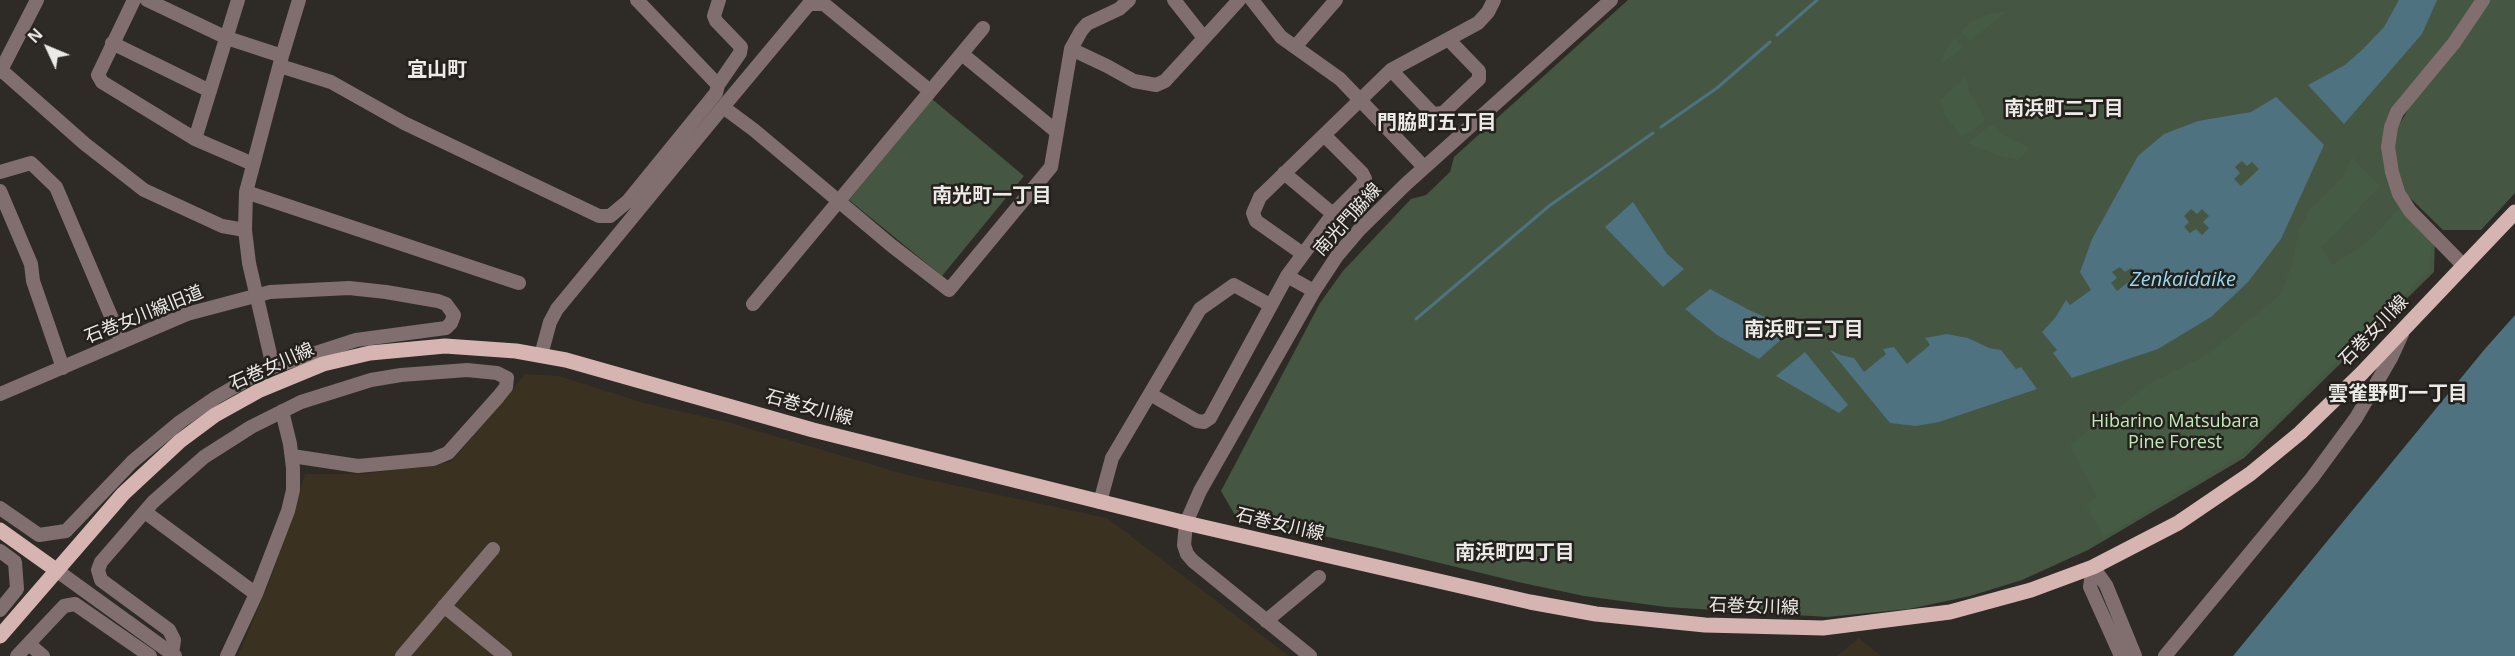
<!DOCTYPE html>
<html>
<head>
<meta charset="utf-8">
<style>
	body { margin:0 }
	#map { position:relative; width:2515px; height:656px; overflow:hidden; background:#2e2a25; font-family:"Open Sans",sans-serif }
	canvas { display:block }
	.north { position:absolute; left:18px; top:18px; width:60px; height:60px; -webkit-text-stroke:4px #24201c; paint-order:stroke; rotate:314deg; font-size:16px; font-weight:700; line-height:24px; text-align:center; color:#eceae7 }
	.north::after { content:''; display:block; margin:auto; width:21px; height:27px; background:#eceae7; clip-path:polygon(50% 0,100% 100%,50% 72%,0 100%) }
</style>
</head>
<body>
<div id="map">
<canvas width="2515" height="656"></canvas>
<div class="north">N</div>
</div>
<script>
const context = document.querySelector('canvas').getContext('2d');
context.lineJoin = 'round';
function paint(path, color) { context.fillStyle = color; context.fill(path, 'evenodd'); }
const poly = rows => new Path2D(rows.map(r => 'M' + r).join(''));
function trace(path, color, width, dash) { context.strokeStyle = color; context.lineWidth = width; context.lineCap = dash ? 'butt' : 'round'; context.setLineDash(dash || []); context.stroke(path); }
function label(font, color, halo, rows, align = 'center') {
  context.font = font + ' "Open Sans","Noto Sans JP",sans-serif'; context.lineWidth = 5; context.setLineDash([]); context.textBaseline = 'middle'; context.strokeStyle = halo; context.fillStyle = color; for (const [text, x, y, turn = 0] of rows) {
    context.save(); context.translate(x, y); context.rotate((+turn || 0) * Math.PI / 180); context.textAlign = isNaN(turn) ? turn : align; if (halo) context.strokeText(text, 0, 0); context.fillText(text, 0, 0); context.restore();
  }
}
paint(poly([
	[525,374,559,376,644,403,727,422,911,476,1107,518,1289,656,238,656,271,578,305,474,363,474,451,462],
	[1859,638,1881,656,1837,656]
]), '#3a3121');
paint(poly([
	[1628,0,2479,0,2472,13,2391,113,2388,178,2435,241,2434,272,2244,458,2088,550,2022,580,1970,596,1909,609,1827,617,1666,607,1584,596,1518,582,1374,547,1236,517,1221,491,1320,303,1343,271,1411,199,1426,195,1450,172,1454,157],
	[2488,0,2515,0,2515,193,2481,230,2443,230,2407,195,2393,155,2394,134,2418,92],
	[932,99,1024,176,942,276,849,200]
]), '#455643');
paint(poly([
	[2006,11,1970,42,1961,31,1973,21,1988,14],
	[1955,37,1963,48,1941,64,1944,52],
	[1966,77,1970,94,1986,119,1962,138,1944,113,1940,100],
	[1989,126,1994,126,2001,134,2028,147,2028,150,2018,160,1999,156,1968,143],
	[2352,157,2380,186,2321,248,2333,265,2368,242,2402,206,2432,240,2429,271,2241,455,2104,537,2086,505,2097,497,2070,445,2149,384,2207,355,2281,294,2293,262,2299,230,2309,210,2342,178]
]), '#465b43');
paint(poly([
	[2399,0,2437,0,2422,34,2344,124,2308,85,2345,65,2363,49,2384,27],
	[2276,97,2324,145,2281,239,2248,282,2211,317,2158,349,2072,378,2053,353,2057,350,2042,332,2055,318,2066,300,2070,305,2091,290,2080,272,2092,239,2138,156,2164,134,2198,121,2251,112],
	[2242,161,2247,166,2252,162,2259,169,2241,186,2234,179,2240,173,2235,167],
	[2202,209,2209,216,2203,222,2209,228,2202,235,2196,229,2190,233,2184,227,2189,222,2184,216,2191,209,2197,214],
	[2120,267,2125,272,2131,268,2136,276,2117,291,2111,283,2117,278,2112,272],
	[1633,202,1667,254,1684,269,1663,287,1605,227],
	[1710,289,1749,310,1793,329,1759,359,1717,335,1685,309],
	[2515,315,2515,656,2233,656,2484,350],
	[1947,334,1968,338,1989,348,2001,350,2016,369,2021,367,2037,389,1939,422,1916,426,1890,423,1830,350,1840,355,1854,358,1864,372,1886,354,1883,349,1894,347,1907,364,1930,345,1925,338],
	[1805,352,1848,405,1839,413,1776,376]
]), '#4e7280');
trace(poly([
	[1777,35,1817,0],
	[1661,127,1717,88,1770,42],
	[1416,319,1549,206,1653,133]
]), '#4e7280', 3);
trace(poly([
	[134,0,98,75,102,82,195,139,253,164],
	[147,0,227,38,282,56],
	[637,0,718,85],
	[1174,0,1204,38],
	[1252,0,1281,37,1340,79,1424,167],
	[112,43,210,91],
	[1295,47,1336,0],
	[1071,49,1107,66,1134,81,1156,85,1165,81,1239,0],
	[962,54,1057,132],
	[280,66,331,82,404,123,599,216,610,216,628,201,716,93,718,85,740,53,741,47,716,21,714,16,719,0],
	[0,69,85,144,144,190,222,226,245,230],
	[1391,70,1433,114,1443,113,1479,79,1479,71,1448,39],
	[0,72,37,0],
	[930,91,824,4,809,4,723,107,754,130,892,246,949,290,1051,167,1071,49,1081,31,1087,24,1119,9,1129,0],
	[195,139,238,0],
	[0,172,31,163,56,187,122,342],
	[1284,173,1333,214],
	[0,191,31,264,33,281,63,368],
	[246,192,519,283],
	[1303,254,1256,221,1253,213,1260,197,1391,70,1478,23,1488,12,1494,0],
	[2463,265,2410,211,2399,194,2392,172,2388,147,2391,127,2397,112,2454,43,2483,0],
	[1287,276,1314,291],
	[753,304,983,28],
	[541,355,550,322,557,309,723,107],
	[273,367,249,263,245,230,246,192,282,56,299,0],
	[0,394,187,314,270,292,349,288,386,292,438,301,446,304,454,315,451,323,446,328,356,340,273,367,248,379,215,398,180,422,132,462,66,531,39,535,0,508],
	[1150,394,1197,421,1204,422,1210,418,1287,276,1333,214,1362,185,1365,179,1362,173,1324,135],
	[1100,502,1112,458,1200,309,1234,285,1270,305],
	[145,512,256,594],
	[0,551,15,562,17,589,0,610],
	[2093,567,2106,585,2135,656],
	[2093,567,2090,587,2121,656],
	[56,570,175,656],
	[444,606,505,656],
	[1266,621,1319,577],
	[29,644,43,656],
	[172,654,174,640,169,630,101,580,98,570,101,562,153,502,204,457,251,427,301,402,371,380,401,375,467,370,497,373,507,378,506,387,498,397,448,453,433,459,358,466,292,456],
	[17,656,64,606,75,604,150,656],
	[227,656,256,594,288,511,293,490,293,468,290,444,282,411],
	[402,656,493,549],
	[1310,656,1193,561,1187,554,1184,545,1186,523,1200,491,1314,291,1337,256,1359,230,1406,184,1611,0],
	[2165,656,2312,478,2356,418,2391,358,2402,334]
]), '#806f6e', 14);
trace(poly([
	[0,530,56,570],
	[0,636,123,494,180,441,215,415,260,390,323,364,370,353,445,346,516,351,566,360,813,430,1186,523,1530,602,1596,614,1705,625,1823,628,1950,612,2031,590,2093,567,2178,523,2250,474,2300,433,2361,374,2515,212]
]), '#d6b4b2', 15);
label('18px', '#eceae7', '#24201c', [
	["南光門脇線",1348,220,-48],
	["石巻女川線旧道",144,315,-22],
	["石巻女川線",2374,331,-46],
	["石巻女川線",272,367,-24],
	["石巻女川線",809,408,15],
	["石巻女川線",1280,525,13],
	["石巻女川線",1754,607,2]
]);
label('18px', '#c0eabc', '#24201c', [
	["Hibarino Matsubara",2175,422],
	["Pine Forest",2175,443]
]);
label('bold 20px', '#eceae7', '#24201c', [
	["宜山町",437,70],
	["南浜町二丁目",2064,109],
	["門脇町五丁目",1437,123],
	["南光町一丁目",992,196],
	["南浜町三丁目",1804,330],
	["雲雀野町一丁目",2398,394],
	["南浜町四丁目",1515,553]
]);
label('italic 20px', '#96d9f3', '#24201c', [
	["Zenkaidaike",2183,280]
]);
</script>
</body>
</html>
